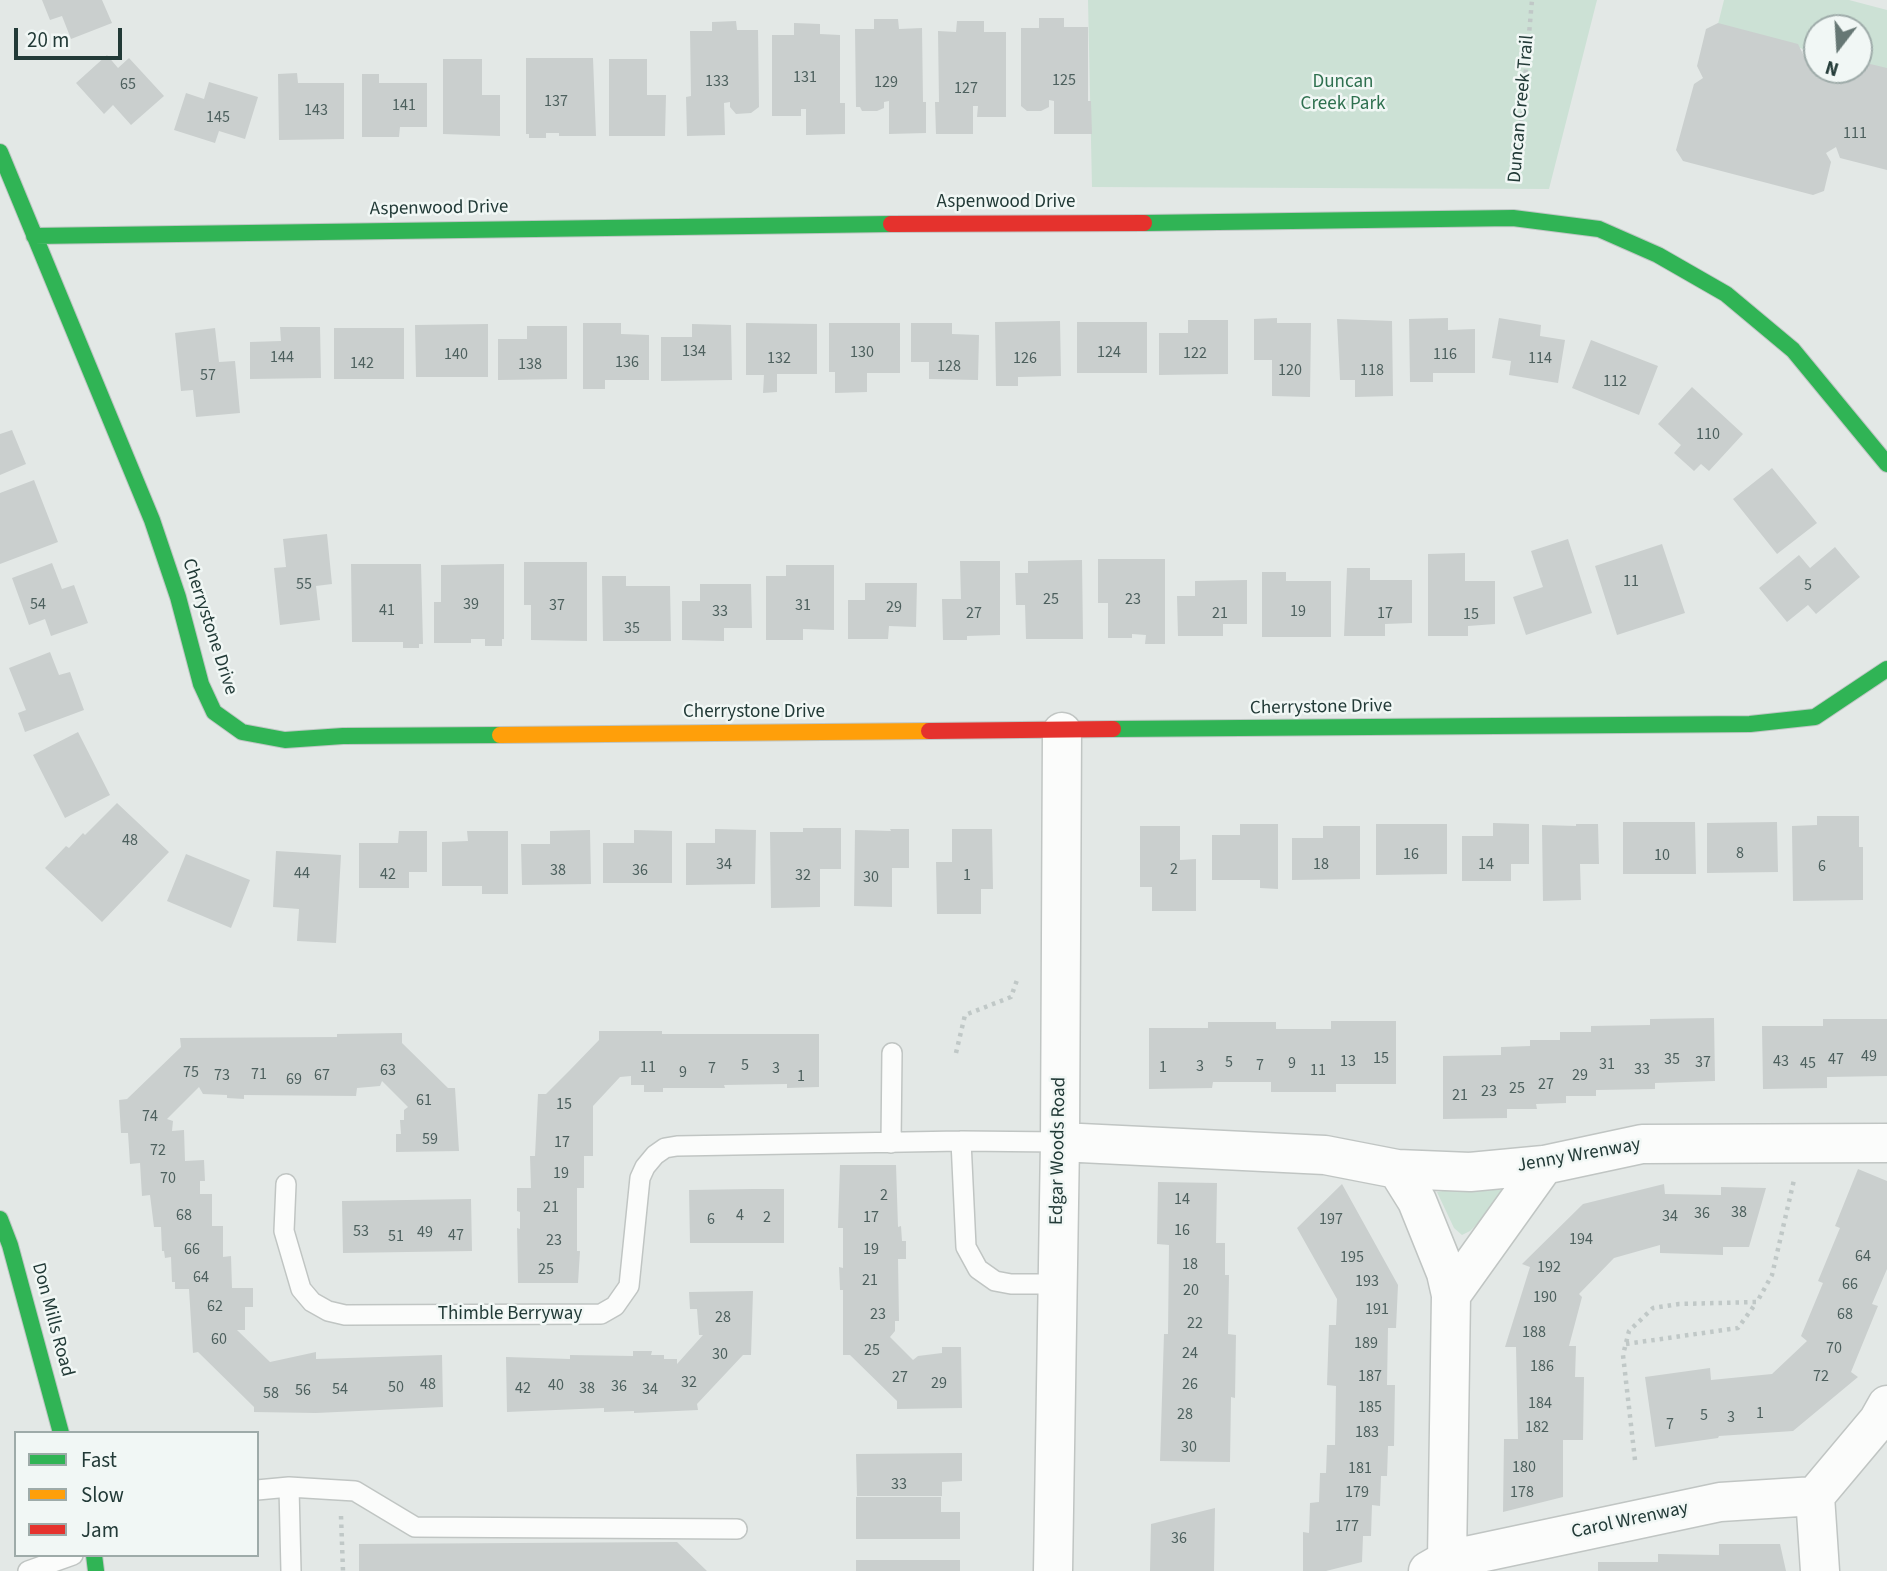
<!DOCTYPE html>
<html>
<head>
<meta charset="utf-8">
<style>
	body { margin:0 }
	#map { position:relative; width:1887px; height:1571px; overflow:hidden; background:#e3e8e6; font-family:"Source Sans 3",sans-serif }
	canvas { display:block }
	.legend { position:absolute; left:14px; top:1431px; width:245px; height:126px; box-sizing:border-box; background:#f1f7f5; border:2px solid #9eaba9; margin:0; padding:9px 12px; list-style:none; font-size:21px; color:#223a37 }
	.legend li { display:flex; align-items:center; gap:14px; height:35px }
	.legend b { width:35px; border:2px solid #9eaba9 }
	.north { position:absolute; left:1803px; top:14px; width:70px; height:70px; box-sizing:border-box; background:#f1f7f5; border:2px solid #9eaba9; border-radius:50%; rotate:197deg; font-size:19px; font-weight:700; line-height:28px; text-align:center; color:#223a37 }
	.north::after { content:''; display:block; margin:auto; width:24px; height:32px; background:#667774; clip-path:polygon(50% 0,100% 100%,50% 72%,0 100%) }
	.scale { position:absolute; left:14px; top:28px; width:108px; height:32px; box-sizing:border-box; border:4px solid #223a37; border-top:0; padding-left:9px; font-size:21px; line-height:24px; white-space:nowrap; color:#223a37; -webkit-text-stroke:5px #f1f7f5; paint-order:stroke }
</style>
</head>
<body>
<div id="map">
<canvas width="1887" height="1571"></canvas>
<ul class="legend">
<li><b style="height:9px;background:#30b455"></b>Fast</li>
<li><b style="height:9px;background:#ff9f0a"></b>Slow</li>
<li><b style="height:9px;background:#e5322d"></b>Jam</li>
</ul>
<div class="north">N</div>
<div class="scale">20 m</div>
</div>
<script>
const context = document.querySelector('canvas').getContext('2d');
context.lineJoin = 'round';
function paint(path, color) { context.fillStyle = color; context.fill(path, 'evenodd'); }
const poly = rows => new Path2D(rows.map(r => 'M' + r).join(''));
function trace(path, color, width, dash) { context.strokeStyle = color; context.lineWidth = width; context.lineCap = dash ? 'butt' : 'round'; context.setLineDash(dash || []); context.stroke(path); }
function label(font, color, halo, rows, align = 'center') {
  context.font = font + ' "Source Sans 3",sans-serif'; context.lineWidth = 5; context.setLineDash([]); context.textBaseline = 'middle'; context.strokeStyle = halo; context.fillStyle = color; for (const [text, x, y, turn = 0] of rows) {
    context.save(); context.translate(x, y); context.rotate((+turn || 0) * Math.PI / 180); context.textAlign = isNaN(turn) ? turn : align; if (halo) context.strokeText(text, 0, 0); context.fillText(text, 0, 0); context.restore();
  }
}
paint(poly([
	[1088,0,1597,0,1549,189,1092,187],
	[1724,0,1849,0,1887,10,1887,73,1859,65,1859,28,1817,28,1817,53,1718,24],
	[1457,1188,1506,1190,1507,1195,1470,1231,1462,1235,1454,1228,1437,1192]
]), '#cce1d5');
paint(poly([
	[42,0,102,0,112,23,71,39,62,16,50,20],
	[1039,18,1064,18,1064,27,1088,27,1088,101,1091,101,1092,134,1054,134,1054,101,1049,100,1049,107,1041,111,1027,111,1021,106,1021,28,1039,28],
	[874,19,898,19,899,29,922,28,923,102,926,102,926,133,889,134,889,101,884,102,884,108,877,111,862,111,860,107,856,107,855,29,874,29],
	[736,21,737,30,758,30,759,107,751,113,736,114,730,107,730,102,724,103,725,135,687,136,686,97,691,96,690,31,712,31,712,22],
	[957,21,984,21,984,32,1006,32,1006,117,977,117,978,106,973,106,973,134,936,134,935,102,939,102,938,31,956,32],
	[794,23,820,24,820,34,840,35,840,103,845,103,845,134,806,135,806,109,801,109,801,116,772,116,772,35,794,35],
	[1718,23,1798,44,1804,56,1817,60,1817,70,1859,70,1859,67,1866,63,1887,68,1887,170,1840,158,1836,147,1826,153,1831,162,1824,191,1813,195,1683,161,1676,150,1694,84,1703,78,1697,66,1706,29],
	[107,55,118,68,129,58,164,96,131,125,113,105,104,114,76,83],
	[526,58,593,58,596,136,559,136,559,133,546,133,546,138,529,138,529,134,526,134],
	[443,59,482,59,482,95,500,95,500,136,443,134],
	[609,59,647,59,647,95,666,95,665,136,609,136],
	[297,73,298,83,344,83,344,139,279,140,278,74],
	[362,74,379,74,379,83,427,83,427,127,400,127,399,137,362,137],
	[209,82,258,97,245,139,219,131,215,143,174,130,186,93,204,99],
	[1277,318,1277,323,1311,323,1310,397,1272,396,1272,360,1254,360,1254,319],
	[1448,318,1448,330,1475,329,1475,373,1433,373,1433,382,1410,382,1409,319],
	[1499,318,1541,325,1540,336,1565,340,1558,383,1509,375,1511,361,1492,358],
	[1337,319,1392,321,1393,396,1355,397,1355,380,1340,380],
	[1188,320,1228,320,1228,374,1159,375,1159,333,1188,333],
	[1060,321,1061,376,1018,377,1018,386,996,386,995,322],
	[1077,322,1147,322,1147,373,1077,373],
	[583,323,621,323,621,334,649,335,649,380,605,380,605,389,583,389],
	[746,323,817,324,817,374,777,374,777,392,763,393,764,375,746,375],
	[829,323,900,323,900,373,867,373,867,392,835,393,835,372,829,372],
	[911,323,952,323,952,334,979,335,978,380,929,379,929,362,911,362],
	[488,324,488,377,416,377,415,325],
	[692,324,731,325,732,380,661,381,661,337,692,337],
	[527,326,567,326,567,379,498,380,498,339,527,339],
	[280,327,320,327,321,378,250,379,250,342,281,341],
	[215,328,219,362,235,361,240,413,196,417,193,390,181,391,175,333],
	[334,328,404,328,404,379,334,379],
	[1591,340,1658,366,1639,415,1572,388],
	[1692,387,1743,434,1709,471,1701,464,1694,471,1674,453,1681,445,1658,424],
	[12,430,26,464,0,475,0,434],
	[1772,468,1817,523,1777,554,1733,499],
	[34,480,58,542,0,564,0,493],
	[327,534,332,584,316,586,320,620,280,625,274,568,286,567,283,539],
	[1568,539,1592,613,1526,635,1513,597,1543,587,1531,551],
	[1662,544,1685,613,1617,635,1595,566],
	[1835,547,1860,577,1816,614,1808,605,1787,622,1759,588,1799,555,1810,568],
	[1465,553,1465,581,1495,581,1495,624,1468,626,1468,636,1428,636,1428,554],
	[1098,559,1165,559,1165,644,1145,644,1146,635,1132,634,1132,638,1108,638,1108,603,1098,603],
	[1082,560,1083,639,1026,639,1025,605,1016,605,1015,573,1028,573,1028,561],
	[960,561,1000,561,1000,635,967,636,967,640,943,640,942,599,961,599],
	[524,562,587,562,587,641,531,640,531,605,524,605],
	[52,563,62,589,74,585,88,623,51,636,45,619,29,625,12,578],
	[351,564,421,564,423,644,419,644,419,648,403,648,403,642,352,642],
	[504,564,504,639,502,639,502,646,485,646,485,639,471,639,471,643,434,643,434,602,441,602,441,565],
	[786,565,834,565,834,630,803,629,803,640,766,640,766,576,786,576],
	[1347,568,1370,568,1370,580,1412,580,1412,623,1385,624,1385,636,1344,636],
	[1262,572,1286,572,1286,581,1331,581,1331,637,1262,637],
	[602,576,626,576,626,586,670,586,671,641,603,641],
	[1247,580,1247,624,1223,624,1223,636,1178,636,1177,596,1195,596,1195,581],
	[865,583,917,583,916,627,889,626,888,639,848,639,848,600,865,600],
	[700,584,751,584,752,628,724,628,724,641,682,640,682,601,700,601],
	[50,652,59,675,70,672,84,710,25,732,18,713,26,710,9,668],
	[78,732,110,795,65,818,33,755],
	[117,803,169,852,102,922,45,868,66,846,69,848,83,833,85,835],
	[1817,816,1859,816,1859,847,1863,847,1863,900,1793,901,1792,826,1817,825],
	[1623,822,1695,822,1696,874,1623,874],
	[1777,822,1778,872,1707,873,1707,823],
	[1493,823,1529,824,1529,864,1511,864,1511,881,1462,881,1462,836,1493,836],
	[1240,824,1278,824,1278,889,1260,888,1260,880,1212,880,1212,835,1240,835],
	[1376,824,1447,824,1447,874,1376,875],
	[1576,824,1598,824,1599,864,1580,864,1581,900,1543,901,1542,825,1576,826],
	[1140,826,1180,826,1180,860,1196,859,1196,911,1152,911,1152,887,1140,887],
	[1323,826,1360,826,1360,879,1292,880,1292,838,1323,838],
	[803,828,841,828,841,869,820,869,820,907,771,908,770,832,803,832],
	[715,829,756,830,755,884,686,885,686,843,715,843],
	[890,829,909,829,909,868,892,868,892,907,854,906,855,830,891,831],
	[952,829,992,829,993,889,981,889,981,914,937,914,936,862,952,862],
	[590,830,591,884,522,885,521,844,550,844,550,831],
	[634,830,672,831,672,883,603,883,603,843,634,843],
	[399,831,427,831,427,872,409,872,409,888,359,888,359,843,398,843],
	[467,831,508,831,508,894,482,894,482,886,442,886,442,842,468,841],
	[276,851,341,855,336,943,297,941,299,909,273,907],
	[186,854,250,880,231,928,167,901],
	[1714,1018,1715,1081,1655,1083,1655,1089,1596,1090,1596,1096,1566,1096,1566,1103,1536,1104,1537,1109,1507,1109,1507,1118,1443,1119,1443,1056,1501,1055,1501,1047,1530,1046,1530,1040,1560,1040,1560,1032,1591,1032,1591,1026,1650,1025,1650,1019],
	[1823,1019,1887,1019,1887,1076,1827,1077,1827,1088,1763,1089,1762,1026,1823,1026],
	[1331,1021,1396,1021,1396,1084,1336,1084,1336,1092,1271,1092,1271,1082,1213,1082,1212,1088,1149,1089,1149,1028,1208,1028,1208,1022,1276,1022,1276,1029,1331,1029],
	[599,1031,662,1031,662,1034,819,1034,819,1087,787,1088,787,1084,724,1085,725,1088,663,1088,663,1092,644,1092,644,1085,631,1085,631,1076,620,1077,593,1106,593,1156,584,1156,584,1188,577,1188,577,1251,580,1251,578,1283,518,1283,517,1228,520,1229,520,1212,517,1211,517,1188,531,1188,530,1156,535,1156,538,1094,546,1094,570,1070,599,1040],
	[402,1033,402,1043,448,1088,455,1088,459,1151,396,1152,396,1134,401,1134,400,1120,404,1120,404,1110,408,1107,382,1081,380,1086,357,1088,356,1096,244,1095,244,1099,227,1098,227,1095,203,1094,199,1087,167,1119,173,1121,172,1131,184,1130,185,1161,204,1160,205,1181,200,1181,200,1194,212,1194,212,1226,223,1226,223,1257,231,1256,232,1288,253,1288,253,1307,245,1307,245,1330,237,1330,270,1362,316,1352,316,1359,442,1355,443,1407,316,1413,254,1412,254,1407,198,1352,193,1353,189,1289,175,1289,175,1282,172,1282,171,1257,165,1258,164,1251,162,1251,161,1227,154,1227,150,1195,142,1196,140,1163,130,1164,128,1133,121,1133,119,1100,127,1099,181,1047,180,1038,337,1037,337,1034],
	[840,1165,896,1165,898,1227,901,1226,902,1241,906,1241,906,1259,898,1259,899,1321,895,1321,895,1331,890,1337,913,1360,918,1356,942,1353,942,1347,961,1347,962,1408,897,1409,897,1401,850,1355,843,1355,843,1290,840,1290,839,1267,843,1268,843,1228,838,1228],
	[1858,1169,1887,1181,1887,1269,1872,1304,1878,1306,1851,1372,1858,1377,1793,1431,1719,1436,1718,1438,1655,1447,1645,1377,1710,1368,1711,1380,1772,1374,1807,1341,1801,1336,1823,1283,1818,1281,1840,1228,1835,1226],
	[1158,1182,1217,1183,1216,1243,1225,1243,1225,1275,1229,1275,1228,1334,1236,1335,1235,1398,1231,1397,1230,1462,1160,1461,1164,1334,1168,1334,1169,1245,1157,1244],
	[1342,1184,1398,1285,1396,1328,1388,1328,1387,1385,1395,1385,1394,1446,1388,1446,1387,1476,1381,1476,1380,1506,1372,1505,1371,1536,1363,1536,1362,1562,1326,1571,1303,1571,1303,1532,1309,1533,1310,1503,1319,1502,1320,1473,1326,1473,1327,1445,1335,1445,1336,1386,1327,1385,1329,1325,1336,1325,1337,1299,1297,1228],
	[1664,1184,1665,1194,1721,1195,1721,1187,1766,1188,1749,1247,1723,1247,1723,1255,1660,1253,1660,1245,1614,1258,1579,1294,1582,1297,1569,1346,1576,1346,1575,1377,1584,1377,1583,1440,1563,1440,1563,1497,1503,1512,1504,1439,1518,1439,1516,1347,1505,1347,1530,1267,1522,1264,1583,1204],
	[752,1189,784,1189,784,1243,690,1243,689,1190],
	[471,1199,472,1251,343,1253,342,1201],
	[753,1291,751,1355,743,1355,697,1404,698,1410,634,1413,634,1411,604,1412,604,1408,507,1412,506,1357,570,1359,570,1355,633,1356,633,1351,652,1351,651,1355,664,1355,664,1359,677,1359,677,1364,703,1335,699,1335,697,1309,690,1309,689,1292],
	[962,1453,962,1481,942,1482,942,1496,857,1496,856,1454],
	[856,1497,941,1497,941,1512,960,1512,960,1539,856,1539],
	[1215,1508,1214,1571,1150,1571,1151,1524],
	[677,1542,707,1571,359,1571,359,1544],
	[1719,1544,1780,1544,1786,1571,1598,1571,1598,1562,1658,1562,1658,1554,1719,1555],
	[856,1560,960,1560,960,1571,856,1571]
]), '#cacfce');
const lane = poly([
	[961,1141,966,1247,978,1269,995,1281,1011,1284,1057,1284],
	[891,1143,892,1053],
	[286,1184,284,1231,301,1289,312,1302,328,1311,345,1315,601,1314,615,1306,629,1286,640,1178,645,1167,655,1155,665,1148,677,1146,961,1141,1060,1142],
	[289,1487,355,1491,415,1527,737,1529],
	[257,1490,289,1487,291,1571],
	[28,1571,73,1555]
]);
const street = poly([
	[1060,1142,1325,1155,1397,1169,1470,1172,1544,1165,1642,1144,1887,1143],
	[1397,1169,1417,1201,1446,1273,1451,1295,1447,1560,1428,1571],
	[1451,1295,1544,1165],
	[1447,1560,1720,1502,1815,1496],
	[1053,1571,1060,1142,1062,732],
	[1820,1571,1815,1496,1878,1421,1887,1405]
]);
const fast = poly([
	[0,152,152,520,178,597,201,684,214,712,242,732,285,740,343,736,500,735],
	[1144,223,1513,218,1599,229,1658,255,1726,294,1793,350,1887,464],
	[34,236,891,224],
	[1113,729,1750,724,1815,717,1887,669],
	[0,1219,10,1245,61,1433],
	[94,1555,96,1571]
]);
const slow = poly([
	[500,735,929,731]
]);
const jam = poly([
	[891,224,1144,223],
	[929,731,1113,729]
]);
trace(lane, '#c0c5c3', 22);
trace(street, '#c0c5c3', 41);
trace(fast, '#bfc6c4', 18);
trace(slow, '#bfc6c4', 18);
trace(jam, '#bfc6c4', 18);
trace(poly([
	[1516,183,1532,0],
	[956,1053,965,1015,1011,997,1017,980],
	[1626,1344,1738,1328,1756,1303],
	[1635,1460,1623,1355,1629,1331,1653,1308,1679,1304,1757,1302,1772,1275,1794,1180],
	[341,1516,343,1571]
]), '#c0c8c7', 4.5, [3.5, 5]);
trace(lane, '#fbfcfb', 19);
trace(street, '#fbfcfb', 38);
trace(fast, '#30b455', 16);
trace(slow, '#ff9f0a', 16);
trace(jam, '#e5322d', 16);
label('16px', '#4d605e', null, [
	["131",805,78],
	["125",1064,81],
	["133",717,82],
	["129",886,83],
	["65",128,85],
	["127",966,89],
	["137",556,102],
	["141",404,106],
	["143",316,111],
	["145",218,118],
	["111",1855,134],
	["134",694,352],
	["130",862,353],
	["124",1109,353],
	["122",1195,354],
	["140",456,355],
	["116",1445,355],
	["144",282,358],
	["132",779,359],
	["126",1025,359],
	["114",1540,359],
	["136",627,363],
	["142",362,364],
	["138",530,365],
	["128",949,367],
	["120",1290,371],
	["118",1372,371],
	["57",208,376],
	["112",1615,382],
	["110",1708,435],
	["11",1631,582],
	["55",304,585],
	["5",1808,586],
	["25",1051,600],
	["23",1133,600],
	["54",38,605],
	["39",471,605],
	["37",557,606],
	["31",803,606],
	["29",894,608],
	["41",387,611],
	["33",720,612],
	["19",1298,612],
	["27",974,614],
	["21",1220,614],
	["17",1385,614],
	["15",1471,615],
	["35",632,629],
	["48",130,841],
	["8",1740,854],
	["16",1411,855],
	["10",1662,856],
	["34",724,865],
	["18",1321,865],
	["14",1486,865],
	["6",1822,867],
	["2",1174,870],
	["38",558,871],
	["36",640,871],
	["44",302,874],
	["42",388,875],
	["32",803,876],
	["1",967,876],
	["30",871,878],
	["49",1869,1057],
	["15",1381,1059],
	["35",1672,1060],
	["47",1836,1060],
	["13",1348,1062],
	["43",1781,1062],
	["5",1229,1063],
	["37",1703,1063],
	["9",1292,1064],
	["45",1808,1064],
	["31",1607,1065],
	["5",745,1066],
	["7",1260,1066],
	["3",1200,1067],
	["11",648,1068],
	["1",1163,1068],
	["7",712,1069],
	["3",776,1069],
	["33",1642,1070],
	["63",388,1071],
	["11",1318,1071],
	["75",191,1073],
	["9",683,1073],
	["71",259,1075],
	["73",222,1076],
	["67",322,1076],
	["29",1580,1076],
	["1",801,1077],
	["69",294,1080],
	["27",1546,1085],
	["25",1517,1089],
	["23",1489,1092],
	["21",1460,1096],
	["61",424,1101],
	["15",564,1105],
	["74",150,1117],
	["59",430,1140],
	["17",562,1143],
	["72",158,1151],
	["19",561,1174],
	["70",168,1179],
	["2",884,1196],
	["14",1182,1200],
	["21",551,1208],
	["38",1739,1213],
	["36",1702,1214],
	["68",184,1216],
	["4",740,1216],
	["34",1670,1217],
	["2",767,1218],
	["17",871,1218],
	["6",711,1220],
	["197",1331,1220],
	["16",1182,1231],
	["53",361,1232],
	["49",425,1233],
	["47",456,1236],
	["51",396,1237],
	["194",1581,1240],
	["23",554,1241],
	["66",192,1250],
	["19",871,1250],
	["64",1863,1257],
	["195",1352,1258],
	["18",1190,1265],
	["192",1549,1268],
	["25",546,1270],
	["64",201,1278],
	["21",870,1281],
	["193",1367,1282],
	["66",1850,1285],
	["20",1191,1291],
	["190",1545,1298],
	["62",215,1307],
	["191",1377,1310],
	["23",878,1315],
	["68",1845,1315],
	["28",723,1318],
	["22",1195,1324],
	["188",1534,1333],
	["60",219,1340],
	["189",1366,1344],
	["70",1834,1349],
	["25",872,1351],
	["24",1190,1354],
	["30",720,1355],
	["186",1542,1367],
	["187",1370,1377],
	["72",1821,1377],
	["27",900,1378],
	["32",689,1383],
	["29",939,1384],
	["48",428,1385],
	["26",1190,1385],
	["40",556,1386],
	["36",619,1387],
	["50",396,1388],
	["42",523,1389],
	["38",587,1389],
	["54",340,1390],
	["34",650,1390],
	["56",303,1391],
	["58",271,1394],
	["184",1540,1404],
	["185",1370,1408],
	["1",1760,1414],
	["28",1185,1415],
	["5",1704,1416],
	["3",1731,1418],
	["7",1670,1425],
	["182",1537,1428],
	["183",1367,1433],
	["30",1189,1448],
	["180",1524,1468],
	["181",1360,1469],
	["33",899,1485],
	["179",1357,1493],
	["178",1522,1493],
	["177",1347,1527],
	["36",1179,1539]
]);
label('19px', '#2e704f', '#f1f7f5', [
	["Duncan",1343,83],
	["Creek Park",1343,105]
]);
label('19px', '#223a37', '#f1f7f5', [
	["Duncan Creek Trail",1522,109,-85],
	["Aspenwood Drive",1006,203],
	["Aspenwood Drive",439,209,-1],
	["Cherrystone Drive",209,627,72],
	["Cherrystone Drive",1321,708,-1],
	["Cherrystone Drive",754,713],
	["Edgar Woods Road",1059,1151,-89],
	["Jenny Wrenway",1579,1156,-10],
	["Thimble Berryway",510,1315],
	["Don Mills Road",52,1320,75],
	["Carol Wrenway",1630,1521,-12]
]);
</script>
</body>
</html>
